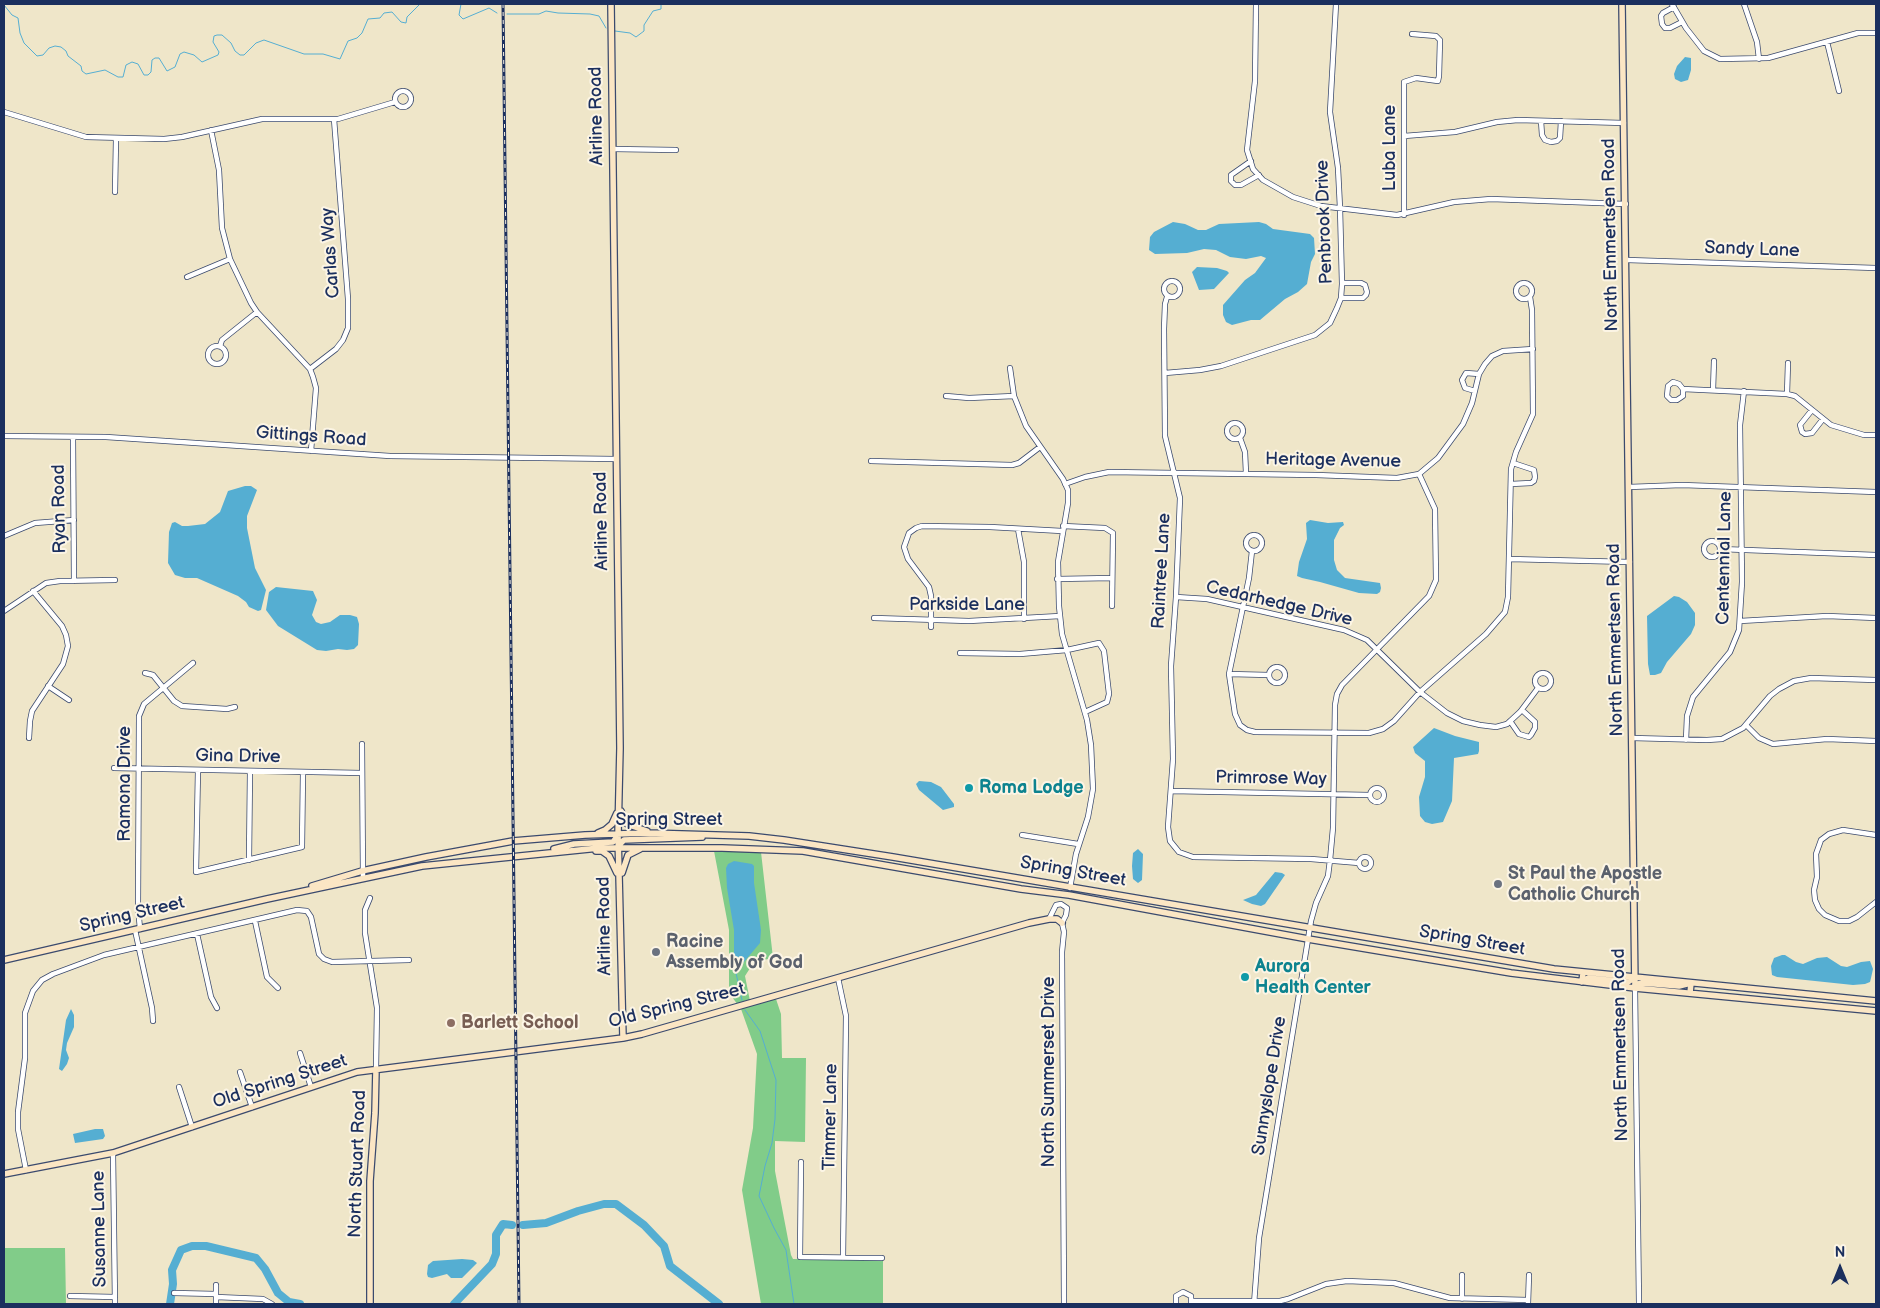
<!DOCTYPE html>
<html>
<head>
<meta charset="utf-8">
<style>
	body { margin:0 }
	#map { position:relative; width:1880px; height:1308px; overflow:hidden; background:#efe6c9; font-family:"Balsamiq Sans",sans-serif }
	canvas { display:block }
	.frame { position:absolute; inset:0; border:5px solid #1b2f5e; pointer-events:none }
	.north { position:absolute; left:1815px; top:1243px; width:50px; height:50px; -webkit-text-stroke:4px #fcf5e5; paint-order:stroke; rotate:0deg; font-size:14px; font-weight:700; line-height:20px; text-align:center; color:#1b2f5e }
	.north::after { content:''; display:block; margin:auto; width:18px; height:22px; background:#1b2f5e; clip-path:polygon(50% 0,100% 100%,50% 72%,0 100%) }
</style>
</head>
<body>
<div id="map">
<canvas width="1880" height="1308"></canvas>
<div class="frame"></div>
<div class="north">N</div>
</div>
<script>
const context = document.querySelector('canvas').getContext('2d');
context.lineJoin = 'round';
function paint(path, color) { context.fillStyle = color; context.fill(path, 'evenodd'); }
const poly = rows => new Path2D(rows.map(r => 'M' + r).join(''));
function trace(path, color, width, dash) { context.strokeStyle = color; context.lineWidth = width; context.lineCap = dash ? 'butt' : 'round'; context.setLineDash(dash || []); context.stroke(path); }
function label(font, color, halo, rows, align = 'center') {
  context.font = font + ' "Balsamiq Sans",sans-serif'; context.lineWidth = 4; context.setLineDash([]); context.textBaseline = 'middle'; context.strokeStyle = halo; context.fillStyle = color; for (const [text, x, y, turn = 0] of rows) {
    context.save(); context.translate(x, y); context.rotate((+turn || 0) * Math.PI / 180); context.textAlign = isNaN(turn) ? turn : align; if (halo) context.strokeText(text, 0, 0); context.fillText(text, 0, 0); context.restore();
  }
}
paint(poly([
	[714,851,761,852,773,958,754,962,745,976,751,1006,776,999,781,1014,782,1058,806,1058,805,1142,775,1141,775,1171,791,1255,793,1259,883,1260,883,1304,761,1304,742,1190,753,1128,757,1054,741,1009,729,993,729,930],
	[4,1248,65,1248,66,1304,4,1304]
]), '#81cc89');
paint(poly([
	[1685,57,1691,58,1691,70,1688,80,1681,82,1675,79,1674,74,1677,66],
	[1173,222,1185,224,1198,230,1206,230,1219,224,1259,222,1266,224,1273,229,1310,234,1314,238,1315,254,1311,262,1307,284,1298,292,1285,299,1260,320,1251,320,1232,325,1226,322,1223,315,1223,305,1245,280,1255,273,1266,258,1261,256,1246,259,1230,257,1216,250,1204,249,1187,253,1155,254,1149,250,1150,237,1154,232],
	[1197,267,1217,268,1227,271,1229,273,1214,289,1199,290,1192,272],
	[245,486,251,486,257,490,247,516,247,528,255,568,266,590,261,610,258,611,249,607,246,602,238,596,197,578,185,578,175,575,168,563,169,532,172,523,175,522,182,526,188,526,205,524,220,512,228,491],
	[1310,520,1328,523,1343,522,1344,525,1340,528,1334,540,1334,560,1337,570,1345,578,1380,583,1381,588,1380,592,1377,594,1359,593,1320,582,1302,578,1297,576,1299,562,1307,539,1306,523],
	[276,587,313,591,317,600,312,615,316,622,321,624,330,622,340,615,350,615,357,617,359,624,358,645,354,649,347,650,338,649,326,651,317,650,278,626,266,610,269,592],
	[1674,596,1679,597,1687,602,1695,613,1695,625,1691,634,1667,662,1661,673,1655,675,1650,675,1648,664,1647,616],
	[1434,728,1455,736,1479,742,1479,751,1478,754,1454,758,1452,801,1443,822,1432,824,1425,822,1420,816,1419,797,1425,777,1425,761,1415,753,1413,747],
	[919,781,931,782,941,787,954,804,954,807,943,810,919,790,916,784],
	[1138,849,1143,854,1142,880,1138,883,1133,879,1132,866,1133,853],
	[734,861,752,864,754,866,754,883,761,930,760,943,743,963,736,965,734,959,734,930,727,888,726,868,728,864],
	[1275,872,1282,873,1285,875,1265,904,1261,906,1252,904,1243,900,1256,895],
	[1782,955,1785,955,1796,962,1803,964,1817,958,1827,957,1841,966,1847,967,1861,962,1870,961,1873,969,1871,978,1870,982,1865,984,1853,985,1777,977,1772,975,1771,966,1774,958],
	[71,1009,74,1015,74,1027,67,1043,66,1050,69,1058,67,1064,62,1071,59,1069,66,1020],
	[95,1129,103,1129,105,1136,103,1139,75,1143,73,1134],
	[462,1259,473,1260,477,1263,462,1278,451,1278,447,1274,432,1278,428,1277,427,1274,428,1265,433,1261]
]), '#55aed2');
trace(poly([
	[461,4,459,15,463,19,489,8,497,13],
	[4,5,12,15,18,18,20,33,24,43,37,56,43,55,49,48,55,46,61,47,66,51,68,56,81,66,82,71,86,74,105,70,118,77,123,77,126,65,132,62,138,64,144,75,148,75,151,72,152,60,155,58,159,58,167,71,175,67,180,54,184,52,194,55,202,62,218,55,219,52,213,42,214,36,217,35,222,35,231,43,235,51,240,55,244,55,256,43,264,40,304,54,323,54,340,59,348,41,357,38,362,33,368,19,380,18,384,13,392,12,401,22,406,23,407,17,420,4],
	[507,14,539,14,546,11,558,13,590,14,599,16,606,28],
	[615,31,630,33,636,37,644,31,644,25,653,11,661,9,661,4],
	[736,965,736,973,742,1000],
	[745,1010,760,1031,776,1080,775,1119,772,1143,765,1166,759,1196,774,1228,786,1250,794,1304]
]), '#55aed2', 1);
trace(poly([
	[523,1225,546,1223,578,1211,604,1204,616,1204,644,1225,664,1246,670,1266,719,1304],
	[170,1304,173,1284,172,1270,181,1250,192,1246,206,1246,256,1258,265,1269,278,1293,289,1302,300,1304],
	[454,1304,492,1264,496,1254,496,1235,503,1224,512,1225]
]), '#55aed2', 8);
const street = poly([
	[1256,4,1255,81,1247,150,1253,169,1263,180,1293,197,1321,206,1397,215,1454,202,1491,199,1626,204],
	[1672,4,1686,28,1704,51,1720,59,1768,58,1858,33,1876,33],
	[1744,4,1757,42,1759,59],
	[1674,7,1663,13,1661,16,1662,24,1665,28,1670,28,1682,22],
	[1827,42,1839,91],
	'395 99a8 8 0 1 1 16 0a8 8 0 1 1-16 0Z',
	[4,112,86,137,164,139,182,137,262,119,338,119,395,102],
	[1541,121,1542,135,1545,140,1551,142,1557,141,1560,138,1561,121],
	[211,130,219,170,222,228,230,259,251,303,257,312,310,369,313,377,316,388,311,451],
	[1404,136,1455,132,1497,122,1518,120,1624,123],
	[613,149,676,150],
	[1251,161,1231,175,1231,181,1235,185,1241,185,1259,175],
	[115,192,116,139],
	[1404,215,1404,82,1416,78,1438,81,1439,76,1440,40,1436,36,1412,34],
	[1627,260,1876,268],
	[187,277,230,259],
	'1164 289a8 8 0 1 1 16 0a8 8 0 1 1-16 0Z',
	'1516 291a8 8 0 1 1 16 0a8 8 0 1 1-16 0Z',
	[1167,297,1165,304,1164,329,1165,436,1180,498,1176,597,1171,666,1173,759,1168,827,1170,841,1179,852,1193,857,1311,859,1359,863],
	[1341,298,1363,298,1366,295,1367,292,1365,285,1361,283,1342,283],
	'208 355a9 9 0 1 1 18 0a9 9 0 1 1-18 0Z',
	[220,346,222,340,257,312],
	[1010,368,1014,396,1026,426,1063,479,1068,490,1068,503,1058,562,1059,606,1062,634,1087,720,1091,745,1093,789,1088,817,1076,854,1070,888],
	[310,369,336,349,343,340,348,328,348,299,334,119],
	[1165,373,1200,370,1221,366,1315,335,1330,323,1337,308,1341,298,1342,284,1340,208,1338,168,1330,112,1336,4],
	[1683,389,1683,396,1677,400,1671,400,1667,396,1668,386,1673,382,1679,384,1683,389,1787,394,1795,396,1831,425,1864,435,1876,435],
	[1713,390,1714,361],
	[1475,391,1465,388,1462,380,1466,373,1479,374],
	[1787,394,1788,363],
	[946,396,969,398,1014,396],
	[1812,410,1800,425,1802,432,1805,434,1812,433,1823,419],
	'1227 431a8 8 0 1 1 16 0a8 8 0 1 1-16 0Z',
	[4,436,106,437,390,456,616,459],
	[73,437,74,581],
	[1240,438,1245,452,1246,473],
	[871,461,1012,465,1019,463,1040,447],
	[1065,484,1085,477,1109,472,1316,475,1397,478,1419,474,1438,458,1463,424,1472,403,1479,374,1485,364,1492,356,1503,351,1533,349],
	[1511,484,1531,483,1534,481,1535,477,1534,470,1513,463],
	[1629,487,1682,485,1876,492],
	[1063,526,1105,528,1113,533,1112,606],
	[1018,529,1024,562,1024,619],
	'1246 543a8 8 0 1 1 16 0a8 8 0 1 1-16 0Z',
	[4,536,35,523,74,520],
	'1704 549a8 8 0 1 1 16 0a8 8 0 1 1-16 0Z',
	[1720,549,1876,555],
	[1252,551,1249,578,1229,674,1235,714,1240,725,1247,730,1255,732,1369,733,1383,729,1394,721,1420,692,1486,634,1505,612,1508,597,1511,469,1516,452,1533,414,1532,310,1530,297],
	[1509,559,1630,562],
	[1057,579,1112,578],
	[1176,597,1207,599,1344,630,1367,640,1420,692,1447,713,1463,721,1480,725,1496,727,1507,724,1520,712,1538,688],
	[4,611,46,583,60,581,115,580],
	[874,618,969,621,1060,616],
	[1740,621,1827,616,1876,618],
	[931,627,931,596,929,587,908,559,904,547,909,533,916,528,922,526,990,527,1062,531],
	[960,653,1020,654,1067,650,1099,643,1104,651,1109,694,1107,702,1085,712],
	'1269 675a8 8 0 1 1 16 0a8 8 0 1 1-16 0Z',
	'1535 681a8 8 0 1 1 16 0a8 8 0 1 1-16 0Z',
	[145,673,153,675,174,701,182,706,227,709,235,707],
	[1229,674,1269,675],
	[48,686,69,700],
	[1510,721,1519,734,1529,737,1531,735,1535,728,1535,722,1522,710],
	[1746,725,1759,738,1773,744,1827,739,1876,741],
	[29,738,30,721,32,711,63,664,68,646,66,635,62,626,33,591],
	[1632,738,1707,740,1722,739,1743,728,1770,696,1779,689,1794,681,1811,678,1876,680],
	[1686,740,1687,716,1693,697,1730,652,1739,630,1742,582,1740,425,1744,391],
	[362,744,363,878],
	[114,768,362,773],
	[198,770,196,872,302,847,303,772],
	'1370 795a7 7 0 1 1 14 0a7 7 0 1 1-14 0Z',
	[1171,791,1370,795],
	[1022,835,1078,844],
	[1876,835,1843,830,1829,834,1821,840,1816,854,1817,877,1814,890,1815,900,1819,909,1825,915,1839,921,1849,921,1857,917,1876,902],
	'1359 863a6 6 0 1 1 12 0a6 6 0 1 1-12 0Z',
	[249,860,250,771],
	[370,898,365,910,365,933,377,1008,376,1069],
	[1049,919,1056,905,1061,904,1067,908,1066,915,1062,923,1064,932,1062,952,1064,1304],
	[255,921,267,977,278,988],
	[140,929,138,907,139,716,144,704,193,663],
	[135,930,152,1008,153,1021],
	[197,934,211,997,217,1008],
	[838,978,846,1016,843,1258],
	[1635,988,1639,1304],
	[300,1053,311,1087],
	[240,1072,252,1107],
	[179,1087,192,1127],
	[113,1153,115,1304],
	[801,1162,800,1257,882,1258],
	[26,1170,18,1129,18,1112,25,1058,25,1013,33,991,42,980,53,974,104,955,297,910,307,911,311,917,319,954,324,959,332,962,409,960],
	[216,1285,216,1304],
	[174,1293,216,1294],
	[70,1296,115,1297],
	[216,1297,263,1299,272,1304],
	[1462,1299,1462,1275],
	[1192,1301,1280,1301,1288,1299,1326,1284,1347,1281,1394,1283,1450,1298,1528,1300],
	[1176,1304,1176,1296,1183,1292,1191,1296,1191,1304],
	[1254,1304,1259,1238,1311,921,1316,903,1328,876,1330,860,1333,828,1335,705,1337,694,1342,685,1429,596,1436,580,1435,509,1419,474],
	[1528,1304,1529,1275]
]);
const secondary = poly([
	[611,4,620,748,618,834,623,1038],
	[1622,4,1635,988],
	[621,811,625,822,629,825,647,831],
	[598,833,605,830,612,824,617,813],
	[619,845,624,840,702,837],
	[554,849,574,844,613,842,618,835],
	[596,851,602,851,609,856,617,873],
	[622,873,628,855,640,849],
	[312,886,362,871,426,857,513,841,585,835,648,833,749,836,784,840,893,857,1554,969,1876,1001],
	[4,960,267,899,422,866,599,848,722,848,803,851,1021,889,1069,895,1308,939,1511,973,1635,988,1876,1011],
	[1583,973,1582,982,1588,978,1628,982,1634,978],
	[1635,988,1638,984,1643,983,1679,986,1691,983,1690,993],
	[4,1174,113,1153,357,1072,623,1038,642,1034,1029,923,1049,919,1057,919,1062,923],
	[370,1304,370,1181,375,1113,376,1069]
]);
trace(street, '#3b4a6e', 6);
trace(secondary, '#3b4a6e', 8);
trace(street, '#fff', 4.5);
trace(secondary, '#fbe6c4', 5.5);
const rail = poly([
	[503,4,519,1304]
]);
trace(rail, '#1b2f5e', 3);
trace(rail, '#fcf5e5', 1, [4]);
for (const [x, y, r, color] of [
	[969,788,5,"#0f9aa8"],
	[1498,884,5,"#6b7280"],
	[656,952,5,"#6b7280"],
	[1245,977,5,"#0f9aa8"],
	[451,1023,5,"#8d6e63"]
]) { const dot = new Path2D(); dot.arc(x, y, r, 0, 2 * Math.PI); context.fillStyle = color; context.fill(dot); trace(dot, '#fcf5e5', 2); }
label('18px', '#1b2f5e', '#fcf5e5', [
	["Airline Road",597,116,-91],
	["Luba Lane",1390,148,-90],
	["Penbrook Drive",1325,222,-92],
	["North Emmertsen Road",1611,235,-91],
	["Sandy Lane",1752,250,2],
	["Carlas Way",331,253,-94],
	["Gittings Road",311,437,4],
	["Heritage Avenue",1333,461,1],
	["Ryan Road",60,509,-91],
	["Airline Road",602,521,-91],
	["Centennial Lane",1725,558,-89],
	["Raintree Lane",1162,571,-87],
	["Cedarhedge Drive",1279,604,13],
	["Parkside Lane",967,605],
	["North Emmertsen Road",1616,640,-91],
	["Gina Drive",238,757,1],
	["Primrose Way",1271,779,1],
	["Ramona Drive",125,784,-90],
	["Spring Street",669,820],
	["Spring Street",1073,872,10],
	["Spring Street",132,915,-13],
	["Airline Road",605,926,-91],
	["Spring Street",1472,941,10],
	["Old Spring Street",677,1006,-14],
	["North Emmertsen Road",1621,1045,-91],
	["North Summerset Drive",1049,1072,-90],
	["Old Spring Street",280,1082,-18],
	["Sunnyslope Drive",1270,1086,-81],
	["Timmer Lane",831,1117,-89],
	["North Stuart Road",358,1164,-88],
	["Susanne Lane",100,1229,-91]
]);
label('bold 18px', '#0d838f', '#fcf5e5', [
	["Roma Lodge",979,788],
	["Aurora",1255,967],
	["Health Center",1255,988]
], 'left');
label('bold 18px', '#5b616d', '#fcf5e5', [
	["St Paul the Apostle",1508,874],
	["Catholic Church",1508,895],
	["Racine",666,942],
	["Assembly of God",666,963]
], 'left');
label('bold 18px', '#785e54', '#fcf5e5', [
	["Barlett School",461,1023]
], 'left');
</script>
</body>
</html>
